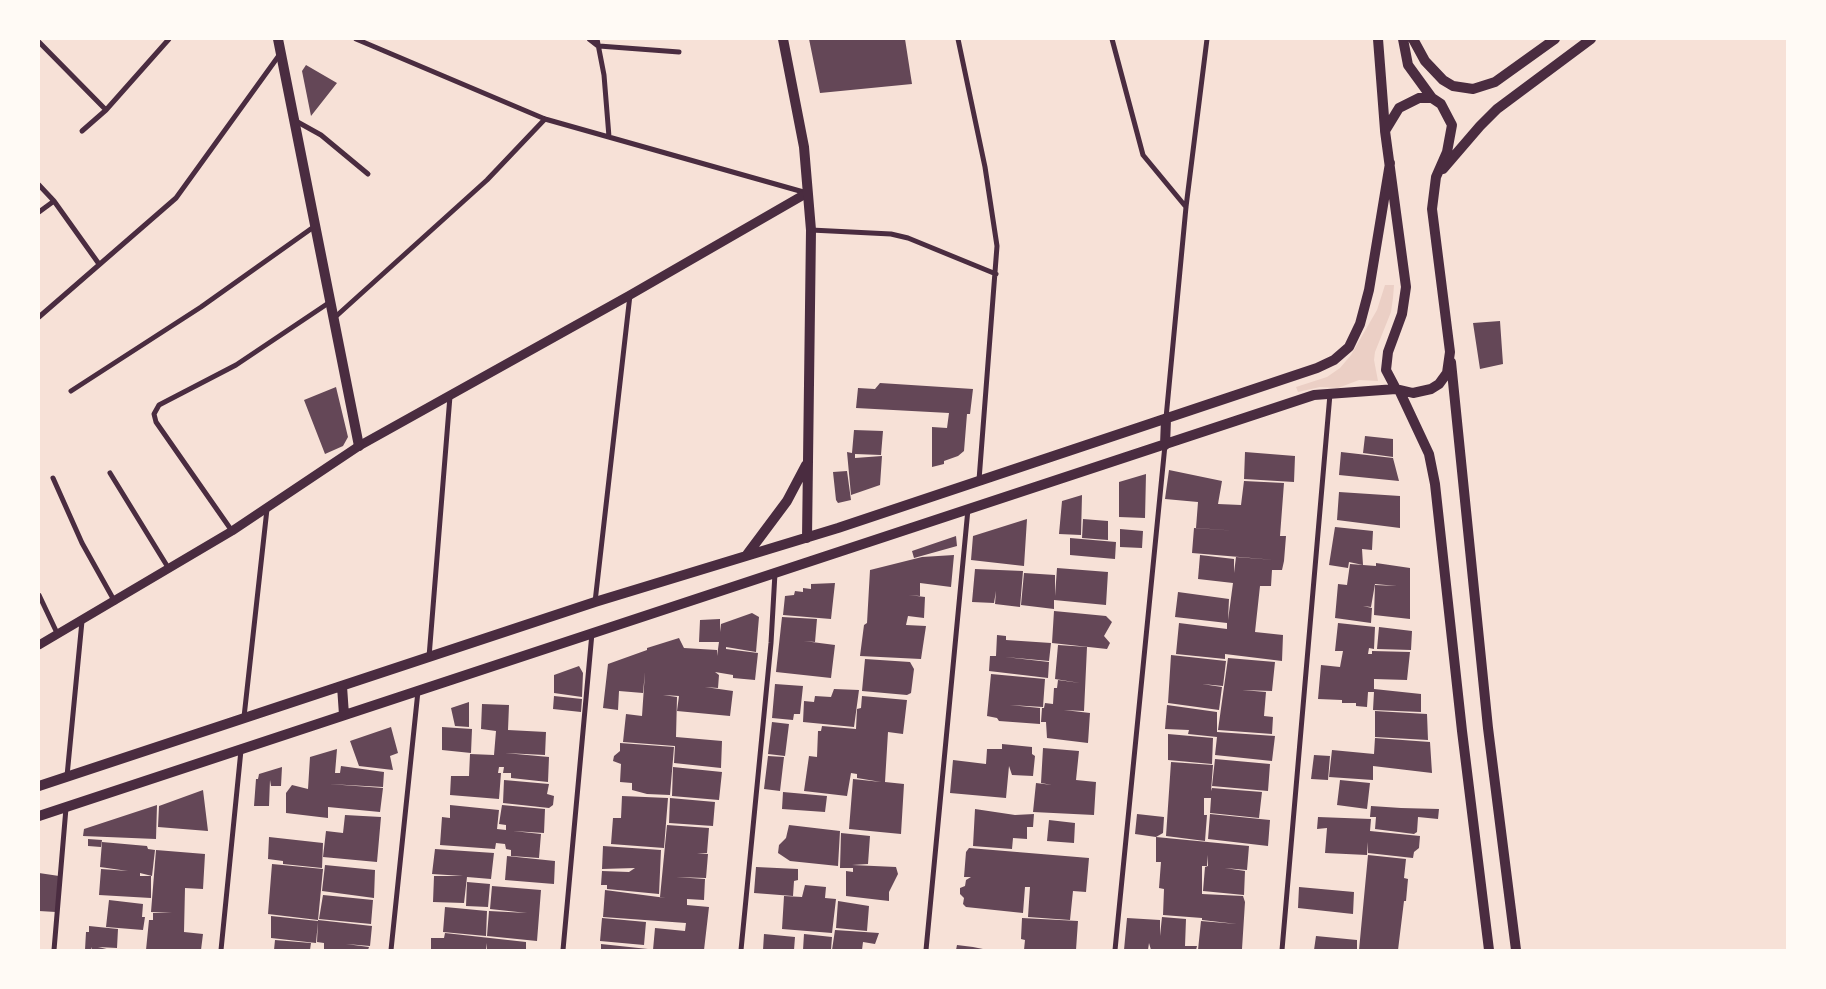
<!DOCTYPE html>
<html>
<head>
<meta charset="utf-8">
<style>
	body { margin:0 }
	#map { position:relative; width:1826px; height:989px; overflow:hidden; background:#f7e1d7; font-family:"Libre Baskerville",serif }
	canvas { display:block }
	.frame { position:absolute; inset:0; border:40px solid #fffaf5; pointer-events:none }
</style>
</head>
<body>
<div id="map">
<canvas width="1826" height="989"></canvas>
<div class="frame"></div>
</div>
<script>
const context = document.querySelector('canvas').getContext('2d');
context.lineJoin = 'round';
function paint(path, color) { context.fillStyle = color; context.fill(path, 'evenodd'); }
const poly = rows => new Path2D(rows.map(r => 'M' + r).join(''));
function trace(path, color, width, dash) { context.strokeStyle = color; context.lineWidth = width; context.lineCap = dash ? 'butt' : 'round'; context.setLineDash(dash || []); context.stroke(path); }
paint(poly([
	[1385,285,1394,285,1393,298,1391,312,1375,352,1374,360,1378,381,1359,380,1338,388,1320,387,1298,392,1296,387,1327,377,1340,368,1351,355,1377,310]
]), '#ebcfc5');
paint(poly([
	[809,39,905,39,912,84,820,93],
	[306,65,337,83,311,116,302,71],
	[1500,321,1503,364,1480,369,1473,323],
	[880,383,973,389,970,414,967,414,964,451,958,456,944,461,944,464,932,467,932,427,947,428,949,413,856,408,858,388,875,389],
	[336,387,348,437,343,446,325,454,304,400],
	[854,430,883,431,881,455,855,454,855,452,855,458,882,456,880,485,851,495,847,452,852,453],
	[1365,436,1393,439,1393,457,1363,453],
	[1245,452,1295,456,1294,482,1244,479],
	[1341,452,1393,458,1399,481,1339,475],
	[1169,470,1222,481,1218,504,1241,505,1244,481,1284,483,1280,536,1286,536,1284,561,1282,570,1272,570,1271,586,1260,586,1255,632,1283,635,1282,661,1225,654,1225,659,1176,654,1179,623,1227,629,1227,623,1175,617,1178,592,1229,599,1228,620,1233,583,1198,579,1200,555,1234,559,1234,573,1236,557,1275,560,1192,553,1194,528,1239,531,1196,528,1198,502,1165,499],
	[847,471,851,500,838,503,836,500,833,472],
	[1146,474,1145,518,1119,517,1119,482],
	[1339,492,1400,496,1400,528,1337,520],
	[1082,495,1081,535,1059,534,1062,501],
	[1027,519,1024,566,971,560,973,536],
	[1083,519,1108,521,1108,540,1082,538],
	[1335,527,1373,531,1372,550,1362,549,1363,565,1349,562,1348,568,1329,565],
	[1120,529,1143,531,1142,548,1120,547],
	[956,536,957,546,914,558,912,551],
	[1070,538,1116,542,1115,559,1070,555],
	[954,555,951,587,920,583,920,596,909,595,925,597,924,618,908,616,906,625,926,626,921,659,860,656,864,625,867,623,870,570,922,557],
	[1376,563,1410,568,1410,619,1374,615,1375,585,1397,586,1375,584,1371,607,1363,606,1372,608,1371,623,1335,618,1338,584,1347,585,1350,564,1376,566],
	[1057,568,1108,572,1106,605,1054,600,1054,609,1021,605,1024,573,1055,575,1055,596],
	[975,569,1023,571,1020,607,995,604,996,591,994,603,972,602],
	[835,583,831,619,783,615,785,596,794,595,795,591,803,592,803,588,811,589,811,584],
	[1054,611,1106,616,1112,622,1104,636,1110,643,1107,649,1052,643],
	[752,613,759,617,756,652,726,647,726,649,758,653,755,680,733,678,733,675,715,672,719,675,718,688,705,687,733,691,730,716,677,711,679,696,663,695,677,697,676,737,722,741,721,768,674,763,675,746,623,742,626,714,642,716,645,672,643,693,619,691,618,710,603,708,608,664,647,650,647,648,679,638,684,648,717,650,717,656,719,642,699,642,700,620,720,619,720,632,721,624],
	[782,617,817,619,815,642,804,641,835,645,831,678,776,672],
	[1338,623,1375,627,1374,649,1369,648,1368,654,1372,654,1372,651,1410,652,1407,680,1374,679,1374,689,1421,694,1421,712,1373,710,1374,692,1368,692,1367,707,1356,706,1356,703,1342,703,1342,700,1318,699,1321,665,1340,667,1343,651,1335,651],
	[1379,627,1412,631,1411,650,1377,649],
	[997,635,1006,636,1006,640,1051,643,1049,661,1005,657,1049,662,1048,678,989,671,990,656,996,656],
	[1058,645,1087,647,1084,711,1064,710,1090,713,1088,743,1047,738,1046,722,1041,722,1042,708,1044,708,1045,703,1053,704,1054,688,1057,688,1058,680,1080,683,1055,679],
	[1171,655,1226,661,1223,686,1202,684,1222,687,1219,710,1168,703],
	[1228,658,1275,662,1272,691,1242,690,1266,692,1264,716,1273,717,1272,734,1218,730],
	[865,659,910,662,914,669,911,693,907,695,862,691],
	[579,666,583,673,582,697,554,693,554,675],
	[991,674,1045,679,1043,707,1010,705,1040,708,1040,724,999,721,997,718,987,716],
	[775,684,803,686,800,714,794,714,793,720,772,718],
	[834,689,859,690,854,727,803,722,804,701,814,702,815,696,831,697],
	[554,696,582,699,581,712,553,709],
	[862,696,907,700,903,734,888,732,885,782,904,784,901,834,849,829,853,779,881,782,857,778,857,774,851,773,847,796,804,791,809,756,817,757,818,731,821,731,822,726,856,729,857,709,861,708],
	[469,702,469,727,455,726,451,708],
	[482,704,509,705,508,730,546,732,545,755,505,753,549,757,548,782,511,778,511,773,503,773,504,767,499,767,498,773,501,773,499,799,450,795,451,776,469,776,470,754,494,755,496,731,481,729],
	[1167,705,1217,712,1217,732,1275,736,1272,761,1215,755,1217,737,1188,734,1189,730,1165,729],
	[1375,711,1427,714,1428,740,1375,737],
	[772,722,789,724,785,756,768,754],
	[391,727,398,753,390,756,393,770,359,766,350,741],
	[442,727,472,729,471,753,442,750],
	[1168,734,1213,738,1212,764,1168,760],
	[1375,738,1430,742,1432,773,1373,766,1373,780,1329,777,1332,750,1374,754],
	[620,743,674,747,670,795,647,794,632,790,632,783,620,782,621,764,613,761,614,756,620,751],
	[1002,744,1032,747,1032,754,1035,756,1033,776,1012,775,1009,766,1006,798,950,793,953,760,986,764,987,749,1002,749],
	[1043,748,1079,751,1076,780,1096,782,1094,815,1033,812,1036,783,1052,785,1041,783],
	[337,749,335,773,340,773,341,766,384,772,383,787,329,784,383,788,380,812,328,807,328,818,286,813,286,793,292,785,308,789,310,757],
	[1314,755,1330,756,1328,780,1311,779],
	[768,756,784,757,780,791,764,789],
	[1215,759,1270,764,1268,791,1212,786],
	[1171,762,1213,765,1211,791,1212,788,1262,792,1259,818,1210,813,1211,798,1204,798,1204,815,1207,815,1205,841,1166,836],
	[282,767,281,786,271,786,270,780,269,806,254,806,256,779,258,779,259,774],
	[673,767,722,772,719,800,672,796],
	[504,780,549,784,547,794,554,796,553,805,549,808,503,803],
	[1340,780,1370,783,1367,809,1337,805],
	[203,790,208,831,158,827,159,806],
	[783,792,827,796,825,812,782,809],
	[622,796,668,798,664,848,611,844,613,818,621,818],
	[670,798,715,802,713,826,669,823],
	[157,805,156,839,83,836,84,829],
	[450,805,499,810,497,829,506,830,506,825,499,824,502,805,545,809,544,833,513,831,541,834,539,858,511,856,511,850,506,849,505,844,496,843,495,849,440,845,442,817,450,818],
	[1371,806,1401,808,1439,809,1438,819,1418,817,1417,832,1414,834,1375,829,1376,817,1370,817],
	[975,809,1015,815,1034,814,1033,827,1027,827,1027,839,1013,838,1012,849,973,846],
	[1137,814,1164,817,1163,833,1156,837,1135,834],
	[1210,814,1270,820,1268,846,1208,839],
	[345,815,381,817,377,862,323,857,326,831,343,833],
	[1318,817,1371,819,1370,831,1420,836,1419,848,1414,852,1413,858,1368,853,1368,842,1367,855,1325,853,1327,828,1317,829],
	[1049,820,1075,823,1074,843,1047,841],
	[667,825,709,828,707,853,697,853,708,854,706,878,676,877,705,879,704,900,687,899,687,905,709,907,704,950,653,950,655,928,685,931,686,923,603,917,605,890,666,898,660,897],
	[789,825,840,831,838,866,790,861,778,853,779,845,786,838],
	[841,833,870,836,868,864,852,865,896,867,898,874,889,892,889,901,846,896,846,871,853,872,853,868,840,868],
	[269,837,323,843,322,868,283,864,283,861,268,859],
	[1156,837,1249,846,1247,870,1225,868,1245,871,1244,895,1203,891,1205,867,1208,866,1208,855,1207,866,1196,866,1202,866,1202,894,1243,896,1245,902,1242,949,1198,950,1201,921,1237,924,1202,920,1202,918,1163,915,1164,889,1159,888,1161,862,1156,862],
	[88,839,102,840,101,847,88,846],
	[102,842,147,846,148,849,155,850,152,876,140,873,140,876,151,876,151,898,99,895,101,869,128,871,100,867],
	[603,846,661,850,659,894,607,889,607,885,601,885,602,871,629,872,635,868,602,869],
	[969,848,1089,858,1086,892,1073,891,1070,920,1028,917,1030,887,1025,887,1023,913,966,907,963,904,964,898,960,894,960,888,965,886,966,880,971,877,964,877,966,852],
	[435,849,494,853,491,879,467,877,464,903,433,902,434,876,463,876,432,874],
	[156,850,205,854,203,889,185,888,184,932,203,934,201,950,146,950,149,920,153,920,153,913,172,913,151,912],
	[1368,855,1406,859,1404,878,1408,879,1406,901,1404,901,1398,950,1359,950],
	[507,856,555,861,554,884,505,880],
	[272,864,323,869,318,920,268,914],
	[325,865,375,870,374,898,322,891],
	[756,867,798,869,798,880,794,881,793,896,754,893],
	[39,873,59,876,56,912,39,911],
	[467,882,490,884,488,907,466,906],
	[805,885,826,887,825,898,836,899,832,933,782,929,784,896,802,897],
	[492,886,541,890,537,941,487,936,489,911,527,913,490,909],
	[1299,887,1354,892,1353,914,1298,908],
	[323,895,373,900,371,924,319,919],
	[109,900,143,904,142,917,145,917,143,930,106,927],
	[838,901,869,906,867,931,836,928],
	[445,907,487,911,486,936,443,932],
	[271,916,318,921,316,943,271,938],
	[1162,917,1186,919,1185,946,1197,946,1196,950,1151,950,1149,943,1148,950,1124,950,1127,918,1160,920,1160,936],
	[602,918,646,922,644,945,600,941],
	[1022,918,1078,921,1076,950,1024,950,1025,940,1021,939],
	[318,920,372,926,370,946,346,944,369,947,368,950,324,950,324,943,317,942],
	[89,926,118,929,117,948,98,947,111,950,92,950,91,947,91,950,85,950,86,932,89,932],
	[835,930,879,933,875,944,863,942,862,950,832,950],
	[445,933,526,942,526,950,487,950,487,943,486,950,431,950,431,938,444,938],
	[764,934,795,937,794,950,763,950],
	[804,934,832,937,831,950,803,950],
	[1316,936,1357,940,1357,950,1314,950],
	[275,940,311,943,310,950,274,950],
	[601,944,648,949,647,950,601,950],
	[957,945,973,947,988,950,956,950]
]), '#644757');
trace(poly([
	[356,39,545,119,807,193],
	[589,39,598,46],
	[597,39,604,75,609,137],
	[958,39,985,167,997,246,979,480],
	[1112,39,1143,155,1186,207],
	[39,42,106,110],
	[599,46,679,52],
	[294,120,321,135,368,174],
	[82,131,106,110,169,39],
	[39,185,54,201,99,264],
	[39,212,54,201],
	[811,230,891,234,908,238,996,274],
	[39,317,176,198,280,54],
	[333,319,487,180,545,119],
	[71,391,201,307,315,226],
	[1166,418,1186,207,1207,39],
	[110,473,169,569],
	[53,478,82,543,115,602],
	[232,531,156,422,154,414,159,405,236,365,330,302],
	[39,595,58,635],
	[595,602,630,295],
	[429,657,450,396],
	[244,717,267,509],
	[67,776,82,621],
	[54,950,66,808],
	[221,950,241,750],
	[391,950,418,691],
	[563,950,592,633],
	[741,950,771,643,775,573],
	[926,950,968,509],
	[1115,950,1165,445],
	[1282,950,1330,394]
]), '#4a2c40', 5);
trace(poly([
	[39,645,232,531,359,446,630,295,807,193]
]), '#4a2c40', 9);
trace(poly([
	[278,39,359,446],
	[783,39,804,147,811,230,807,538],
	[1378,39,1385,130],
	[1403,39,1408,65,1432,98],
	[1413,39,1425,61,1443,80,1453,86,1473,89,1495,82,1555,39],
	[1419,98,1432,98,1441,104,1452,125,1447,152,1436,177,1432,209,1450,352,1447,373,1439,384,1431,389,1413,393,1396,389,1386,370,1388,352,1402,314,1406,287,1385,131,1399,108,1419,98],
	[1443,169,1480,126,1497,109,1591,39],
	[1451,362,1488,728,1516,950],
	[1399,390,1429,454,1435,484,1462,731,1489,950],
	[1165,445,1166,419],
	[746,556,787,501,806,465],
	[342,686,344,715],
	[39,786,595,602,838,528,1317,368,1334,360,1349,347,1360,324,1369,290,1390,163],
	[39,816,1314,395,1396,389]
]), '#4a2c40', 10);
</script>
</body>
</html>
